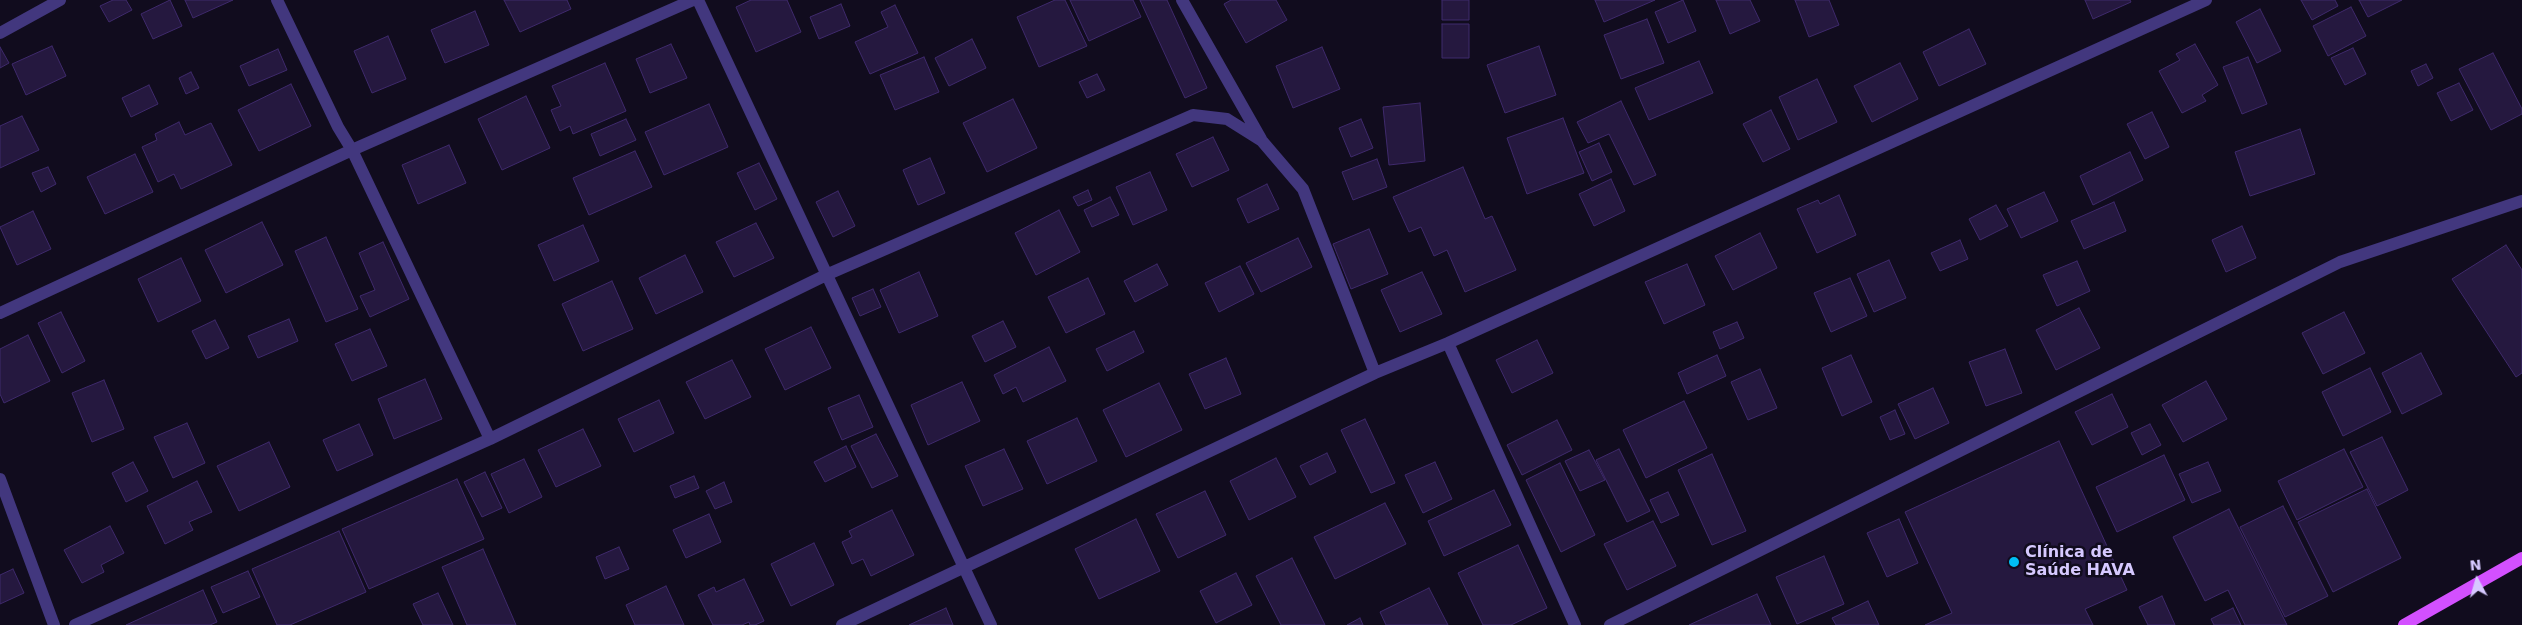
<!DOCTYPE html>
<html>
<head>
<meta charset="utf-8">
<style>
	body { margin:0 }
	#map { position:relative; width:2522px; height:625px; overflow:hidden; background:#110c1e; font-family:"DejaVu Sans",sans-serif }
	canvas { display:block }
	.north { position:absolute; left:2452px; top:555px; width:50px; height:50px; -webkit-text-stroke:4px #110c1e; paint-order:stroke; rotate:354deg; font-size:14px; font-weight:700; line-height:20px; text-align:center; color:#d6c9ff }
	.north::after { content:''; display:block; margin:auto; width:18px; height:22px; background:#d6c9ff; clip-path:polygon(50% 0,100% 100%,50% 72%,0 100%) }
</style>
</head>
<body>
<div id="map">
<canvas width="2522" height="625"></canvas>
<div class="north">N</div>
</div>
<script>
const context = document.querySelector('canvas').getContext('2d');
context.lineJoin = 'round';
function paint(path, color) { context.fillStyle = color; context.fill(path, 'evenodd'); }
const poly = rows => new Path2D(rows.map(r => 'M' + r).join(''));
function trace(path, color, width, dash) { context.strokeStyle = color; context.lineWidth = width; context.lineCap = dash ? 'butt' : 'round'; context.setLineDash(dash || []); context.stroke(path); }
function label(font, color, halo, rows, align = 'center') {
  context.font = font + ' "DejaVu Sans",sans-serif'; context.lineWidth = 5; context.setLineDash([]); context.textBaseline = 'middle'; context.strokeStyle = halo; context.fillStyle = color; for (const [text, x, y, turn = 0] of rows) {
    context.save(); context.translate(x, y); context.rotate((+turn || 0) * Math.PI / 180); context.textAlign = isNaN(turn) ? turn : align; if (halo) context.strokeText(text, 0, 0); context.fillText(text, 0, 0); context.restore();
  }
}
const building = poly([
	[113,0,126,0,132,10,109,22,100,6,113,0],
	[170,0,182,26,153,39,141,14,170,0],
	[185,0,233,0,193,18,185,0],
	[504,0,567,0,571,9,520,32,504,0],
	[751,0,787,0,801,32,756,52,736,7,751,0],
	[1055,0,1065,0,1087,46,1039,67,1017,17,1055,0],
	[1070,0,1133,0,1141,17,1089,41,1070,0],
	[1140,0,1167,0,1207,88,1185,98,1140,0],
	[1231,0,1276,0,1287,20,1246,43,1224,4,1231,0],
	[1442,0,1469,0,1469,20,1442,20,1442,0],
	[1595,0,1655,0,1604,22,1595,0],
	[1683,0,1696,31,1668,43,1655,12,1683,0],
	[1716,0,1750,0,1760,21,1730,34,1716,0],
	[1795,0,1829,0,1839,25,1809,37,1795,0],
	[2085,0,2130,0,2131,2,2093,19,2085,0],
	[2301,0,2335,0,2338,6,2312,20,2301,0],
	[2359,0,2402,0,2368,17,2359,0],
	[841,4,850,26,819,39,810,17,841,4],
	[895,5,918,53,870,74,855,42,888,27,881,12,895,5],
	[2351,7,2366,36,2328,56,2313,26,2351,7],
	[2260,9,2281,51,2257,63,2236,22,2260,9],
	[475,11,489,45,445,63,431,30,475,11],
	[1647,19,1664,63,1621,79,1604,35,1647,19],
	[1442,24,1469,24,1469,58,1442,58,1442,24],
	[1969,29,1986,64,1939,86,1923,52,1969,29],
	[388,36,406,79,372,93,354,51,388,36],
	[972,39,986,68,949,86,935,58,972,39],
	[671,44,687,78,650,93,636,59,671,44],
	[2195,44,2218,85,2202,95,2206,101,2182,113,2159,71,2180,60,2176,54,2195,44],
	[52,46,66,76,26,95,12,64,52,46],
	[1539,46,1556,95,1505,113,1487,65,1539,46],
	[0,47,9,63,0,68,0,47],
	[1322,47,1340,89,1293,108,1276,66,1322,47],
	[2353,48,2366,74,2345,85,2331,58,2353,48],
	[278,49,287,70,249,86,240,66,278,49],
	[2493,53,2522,109,2522,114,2491,130,2459,69,2493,53],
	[924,57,939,92,895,110,880,75,924,57],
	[2248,57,2267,104,2242,114,2223,67,2248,57],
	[1699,61,1713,93,1649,120,1635,88,1699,61],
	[605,63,626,111,573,134,570,126,560,131,551,110,561,106,552,86,605,63],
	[1900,63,1918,99,1872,122,1854,86,1900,63],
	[2426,64,2433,78,2418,86,2411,71,2426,64],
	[191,72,199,88,186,94,179,78,191,72],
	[1097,74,1105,90,1087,98,1079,82,1097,74],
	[1817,79,1837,122,1798,140,1779,97,1817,79],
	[2459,83,2473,110,2451,121,2437,93,2459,83],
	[291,84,311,126,259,151,238,110,291,84],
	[149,85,158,104,131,117,122,98,149,85],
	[526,96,550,148,502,170,478,119,526,96],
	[1013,99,1037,148,987,172,963,123,1013,99],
	[1621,101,1656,175,1634,185,1609,134,1588,143,1577,122,1621,101],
	[1420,103,1425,161,1389,165,1383,107,1420,103],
	[709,104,728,147,664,175,645,132,709,104],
	[1771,110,1790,149,1763,162,1743,124,1771,110],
	[2152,112,2169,147,2145,159,2127,124,2152,112],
	[22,116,39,150,0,168,0,126,22,116],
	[1563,118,1584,173,1527,194,1507,138,1563,118],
	[626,119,636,140,600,156,591,134,626,119],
	[1361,119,1373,148,1351,157,1339,128,1361,119],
	[179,122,185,135,211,123,232,165,181,189,174,174,158,182,142,147,157,140,155,134,179,122],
	[2300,129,2315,174,2250,196,2235,152,2300,129],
	[1213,137,1229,170,1192,187,1176,154,1213,137],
	[1599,143,1612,172,1592,181,1579,152,1599,143],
	[449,145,466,183,418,204,402,165,449,145],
	[635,151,652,187,589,215,573,178,635,151],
	[2130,152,2143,180,2093,205,2080,176,2130,152],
	[135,154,153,192,105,214,87,177,135,154],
	[930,158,945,193,918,205,903,170,930,158],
	[1377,159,1387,187,1353,200,1342,172,1377,159],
	[759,163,777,199,755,210,737,173,759,163],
	[48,167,56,184,41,192,32,173,48,167],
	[1463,167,1485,219,1492,216,1516,270,1465,292,1447,250,1434,256,1421,227,1409,232,1393,197,1463,167],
	[1150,172,1167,210,1133,225,1116,187,1150,172],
	[1611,179,1625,211,1594,226,1579,194,1611,179],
	[1267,184,1279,209,1248,223,1237,199,1267,184],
	[1088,190,1092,200,1078,206,1073,197,1088,190],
	[838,191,855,226,833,237,816,202,838,191],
	[2044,192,2058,221,2021,238,2007,209,2044,192],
	[1839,195,1856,235,1817,253,1797,209,1818,200,1820,204,1839,195],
	[1110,197,1119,215,1092,227,1084,210,1110,197],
	[2114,202,2126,231,2084,249,2071,221,2114,202],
	[1996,205,2008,226,1980,240,1969,219,1996,205],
	[1059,210,1080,252,1036,275,1015,233,1059,210],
	[33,211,51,249,17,265,0,227,33,211],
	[262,222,283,265,226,293,205,250,262,222],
	[756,223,774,258,734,277,716,242,756,223],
	[583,225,599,261,554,281,538,245,583,225],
	[2242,226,2256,258,2226,272,2212,240,2242,226],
	[1369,229,1388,274,1351,289,1333,244,1369,229],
	[1760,233,1777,268,1733,290,1715,256,1760,233],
	[326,237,358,309,326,322,295,251,326,237],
	[1298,238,1312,267,1261,292,1246,263,1298,238],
	[1960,240,1968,259,1940,271,1931,253,1960,240],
	[383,242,409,299,370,317,360,296,375,290,359,253,383,242],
	[2506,245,2522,270,2522,373,2516,377,2452,279,2506,245],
	[685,255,703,292,656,314,639,278,685,255],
	[181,258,201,301,158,322,138,279,181,258],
	[1889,260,1906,298,1874,312,1857,274,1889,260],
	[2077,261,2090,291,2057,306,2043,275,2077,261],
	[1157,264,1168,285,1135,302,1124,281,1157,264],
	[1687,264,1705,305,1664,324,1645,282,1687,264],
	[1240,266,1254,294,1219,312,1205,283,1240,266],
	[919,272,938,316,899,333,880,290,919,272],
	[1422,272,1442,314,1400,332,1381,290,1422,272],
	[1088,278,1105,314,1066,333,1048,297,1088,278],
	[1850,278,1867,316,1831,332,1814,293,1850,278],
	[612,281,633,329,583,351,562,304,612,281],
	[873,289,881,307,860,316,852,298,873,289],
	[2079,308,2100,348,2056,370,2036,330,2079,308],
	[61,312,85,361,62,373,38,323,61,312],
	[2344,312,2365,353,2323,374,2302,333,2344,312],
	[289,319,298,341,258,358,248,336,289,319],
	[215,320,229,348,206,359,192,331,215,320],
	[1003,321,1016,347,985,362,972,336,1003,321],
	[1737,322,1744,338,1720,349,1713,332,1737,322],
	[811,327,831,368,785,390,765,349,811,327],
	[370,329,387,366,352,381,335,344,370,329],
	[1134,331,1144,352,1107,371,1096,349,1134,331],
	[28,335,50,381,4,403,0,394,0,349,28,335],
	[1537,340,1553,373,1512,393,1496,360,1537,340],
	[1049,347,1066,381,1023,402,1016,387,1003,394,994,375,1049,347],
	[2005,349,2022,393,1986,406,1969,362,2005,349],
	[2421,353,2442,394,2402,414,2382,373,2421,353],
	[1717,355,1726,376,1687,394,1678,373,1717,355],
	[1851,355,1872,402,1842,416,1822,368,1851,355],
	[1226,358,1241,394,1205,409,1189,374,1226,358],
	[732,360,751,397,705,419,686,382,732,360],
	[2370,368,2391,412,2343,436,2322,392,2370,368],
	[1760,369,1777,408,1748,420,1731,382,1760,369],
	[425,379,442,419,394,439,378,399,425,379],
	[104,380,124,429,92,442,72,393,104,380],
	[2206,381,2227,419,2183,442,2162,405,2206,381],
	[962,382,980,421,928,445,911,405,962,382],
	[1159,383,1182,430,1126,457,1103,410,1159,383],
	[1933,388,1949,423,1915,439,1898,404,1933,388],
	[2112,394,2128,427,2092,445,2075,412,2112,394],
	[859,395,873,427,842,440,828,408,859,395],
	[659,400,674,433,634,452,618,419,659,400],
	[1684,401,1707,448,1646,478,1623,430,1684,401],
	[1895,410,1905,434,1890,440,1880,417,1895,410],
	[1077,418,1097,461,1047,484,1027,441,1077,418],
	[1365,419,1395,483,1371,493,1341,430,1365,419],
	[1557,420,1572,450,1522,475,1507,445,1557,420],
	[187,423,205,463,173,478,154,437,187,423],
	[359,424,373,455,337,471,323,440,359,424],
	[2150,424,2161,445,2142,455,2131,433,2150,424],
	[583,429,601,466,556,487,538,450,583,429],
	[876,434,898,476,872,488,851,446,876,434],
	[2382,437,2408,490,2377,506,2350,452,2382,437],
	[2059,441,2127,590,2085,609,2093,625,1925,625,1952,613,1905,512,2059,441],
	[269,442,290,487,239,511,217,466,269,442],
	[846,446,856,467,825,482,814,462,846,446],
	[1004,449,1023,489,983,506,965,466,1004,449],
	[1619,449,1650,511,1627,522,1596,460,1619,449],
	[2344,449,2363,487,2297,520,2278,481,2344,449],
	[1589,450,1605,480,1580,491,1565,461,1589,450],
	[1327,453,1336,472,1310,485,1300,466,1327,453],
	[1712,454,1746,531,1712,545,1678,470,1712,454],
	[2164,455,2185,500,2117,532,2096,487,2164,455],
	[1276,458,1296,497,1249,520,1230,481,1276,458],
	[524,459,542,497,509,513,491,474,524,459],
	[133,462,148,491,126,502,112,473,133,462],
	[1435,462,1452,499,1423,513,1405,475,1435,462],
	[2208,462,2221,491,2192,503,2179,474,2208,462],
	[1560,463,1595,535,1561,552,1526,480,1560,463],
	[485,472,502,508,482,517,464,482,485,472],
	[694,476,699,488,675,498,670,486,694,476],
	[457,479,484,539,369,589,342,529,457,479],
	[197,481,212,512,189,522,193,530,165,544,147,506,197,481],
	[724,482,732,502,715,509,706,491,724,482],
	[2367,489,2401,558,2333,592,2298,522,2367,489],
	[1494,490,1511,525,1444,556,1428,521,1494,490],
	[1205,491,1226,535,1178,558,1156,514,1205,491],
	[1668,492,1679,515,1661,523,1650,500,1668,492],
	[1385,503,1406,544,1335,579,1314,537,1385,503],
	[2283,506,2328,596,2285,617,2240,527,2283,506],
	[2229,509,2287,625,2245,625,2228,590,2205,601,2173,537,2229,509],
	[892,510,914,555,871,576,863,559,852,564,842,542,852,537,849,531,892,510],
	[709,514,721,542,686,558,673,530,709,514],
	[1136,519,1160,571,1099,599,1075,549,1136,519],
	[1899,519,1918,563,1887,577,1867,533,1899,519],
	[1653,521,1676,566,1627,590,1604,544,1653,521],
	[110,526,124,553,101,565,104,572,82,583,64,550,110,526],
	[339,531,366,592,290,625,277,625,252,569,339,531],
	[814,543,834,585,791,606,771,564,814,543],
	[1518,545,1547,608,1511,625,1483,625,1458,573,1518,545],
	[619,547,629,569,605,579,596,557,619,547],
	[483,549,516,625,467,625,442,567,483,549],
	[1824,556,1844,604,1797,624,1776,577,1824,556],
	[1292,558,1325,625,1281,625,1256,576,1292,558],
	[13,569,24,593,0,604,0,575,13,569],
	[248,571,260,597,223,613,211,587,248,571],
	[1236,573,1252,605,1216,623,1200,591,1236,573],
	[744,579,764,621,755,625,750,625,749,622,742,625,713,625,698,595,714,587,716,592,744,579],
	[666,586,684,625,635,625,626,605,666,586],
	[1429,588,1448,625,1386,625,1380,612,1429,588],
	[203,590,217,622,210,625,126,625,203,590],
	[438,593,453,625,423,625,413,604,438,593],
	[1757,594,1771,625,1689,625,1757,594],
	[2162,596,2175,625,2148,625,2139,607,2162,596],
	[1868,601,1879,625,1836,625,1832,618,1868,601],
	[946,608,953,625,909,625,946,608],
	[2233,608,2241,625,2214,625,2211,619,2233,608],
	[1360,618,1363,625,1347,625,1360,618]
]);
paint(building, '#25183f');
trace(building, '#3f2a6c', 1);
trace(poly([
	[277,0,338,127,352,150,490,439],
	[698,0,991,625],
	[1182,0,1261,139],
	[0,33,60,0],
	[0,313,352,150,693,0],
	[1448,343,1575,625],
	[0,479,54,625],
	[75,625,490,439,826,275,1193,115,1227,119,1262,141,1303,189,1375,373],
	[842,625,1375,373,1448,343,2206,0],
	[1610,625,2340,262,2522,201]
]), '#42377e', 12);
trace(poly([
	[2404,625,2522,558]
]), '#d350ff', 12);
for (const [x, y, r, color] of [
	[2014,562,6,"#00bef4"]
]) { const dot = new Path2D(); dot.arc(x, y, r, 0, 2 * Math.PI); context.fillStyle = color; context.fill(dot); trace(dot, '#110c1e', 2); }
label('bold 16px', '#d6c9ff', '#110c1e', [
	["Clínica de",2025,553],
	["Saúde HAVA",2025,571]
], 'left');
</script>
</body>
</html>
